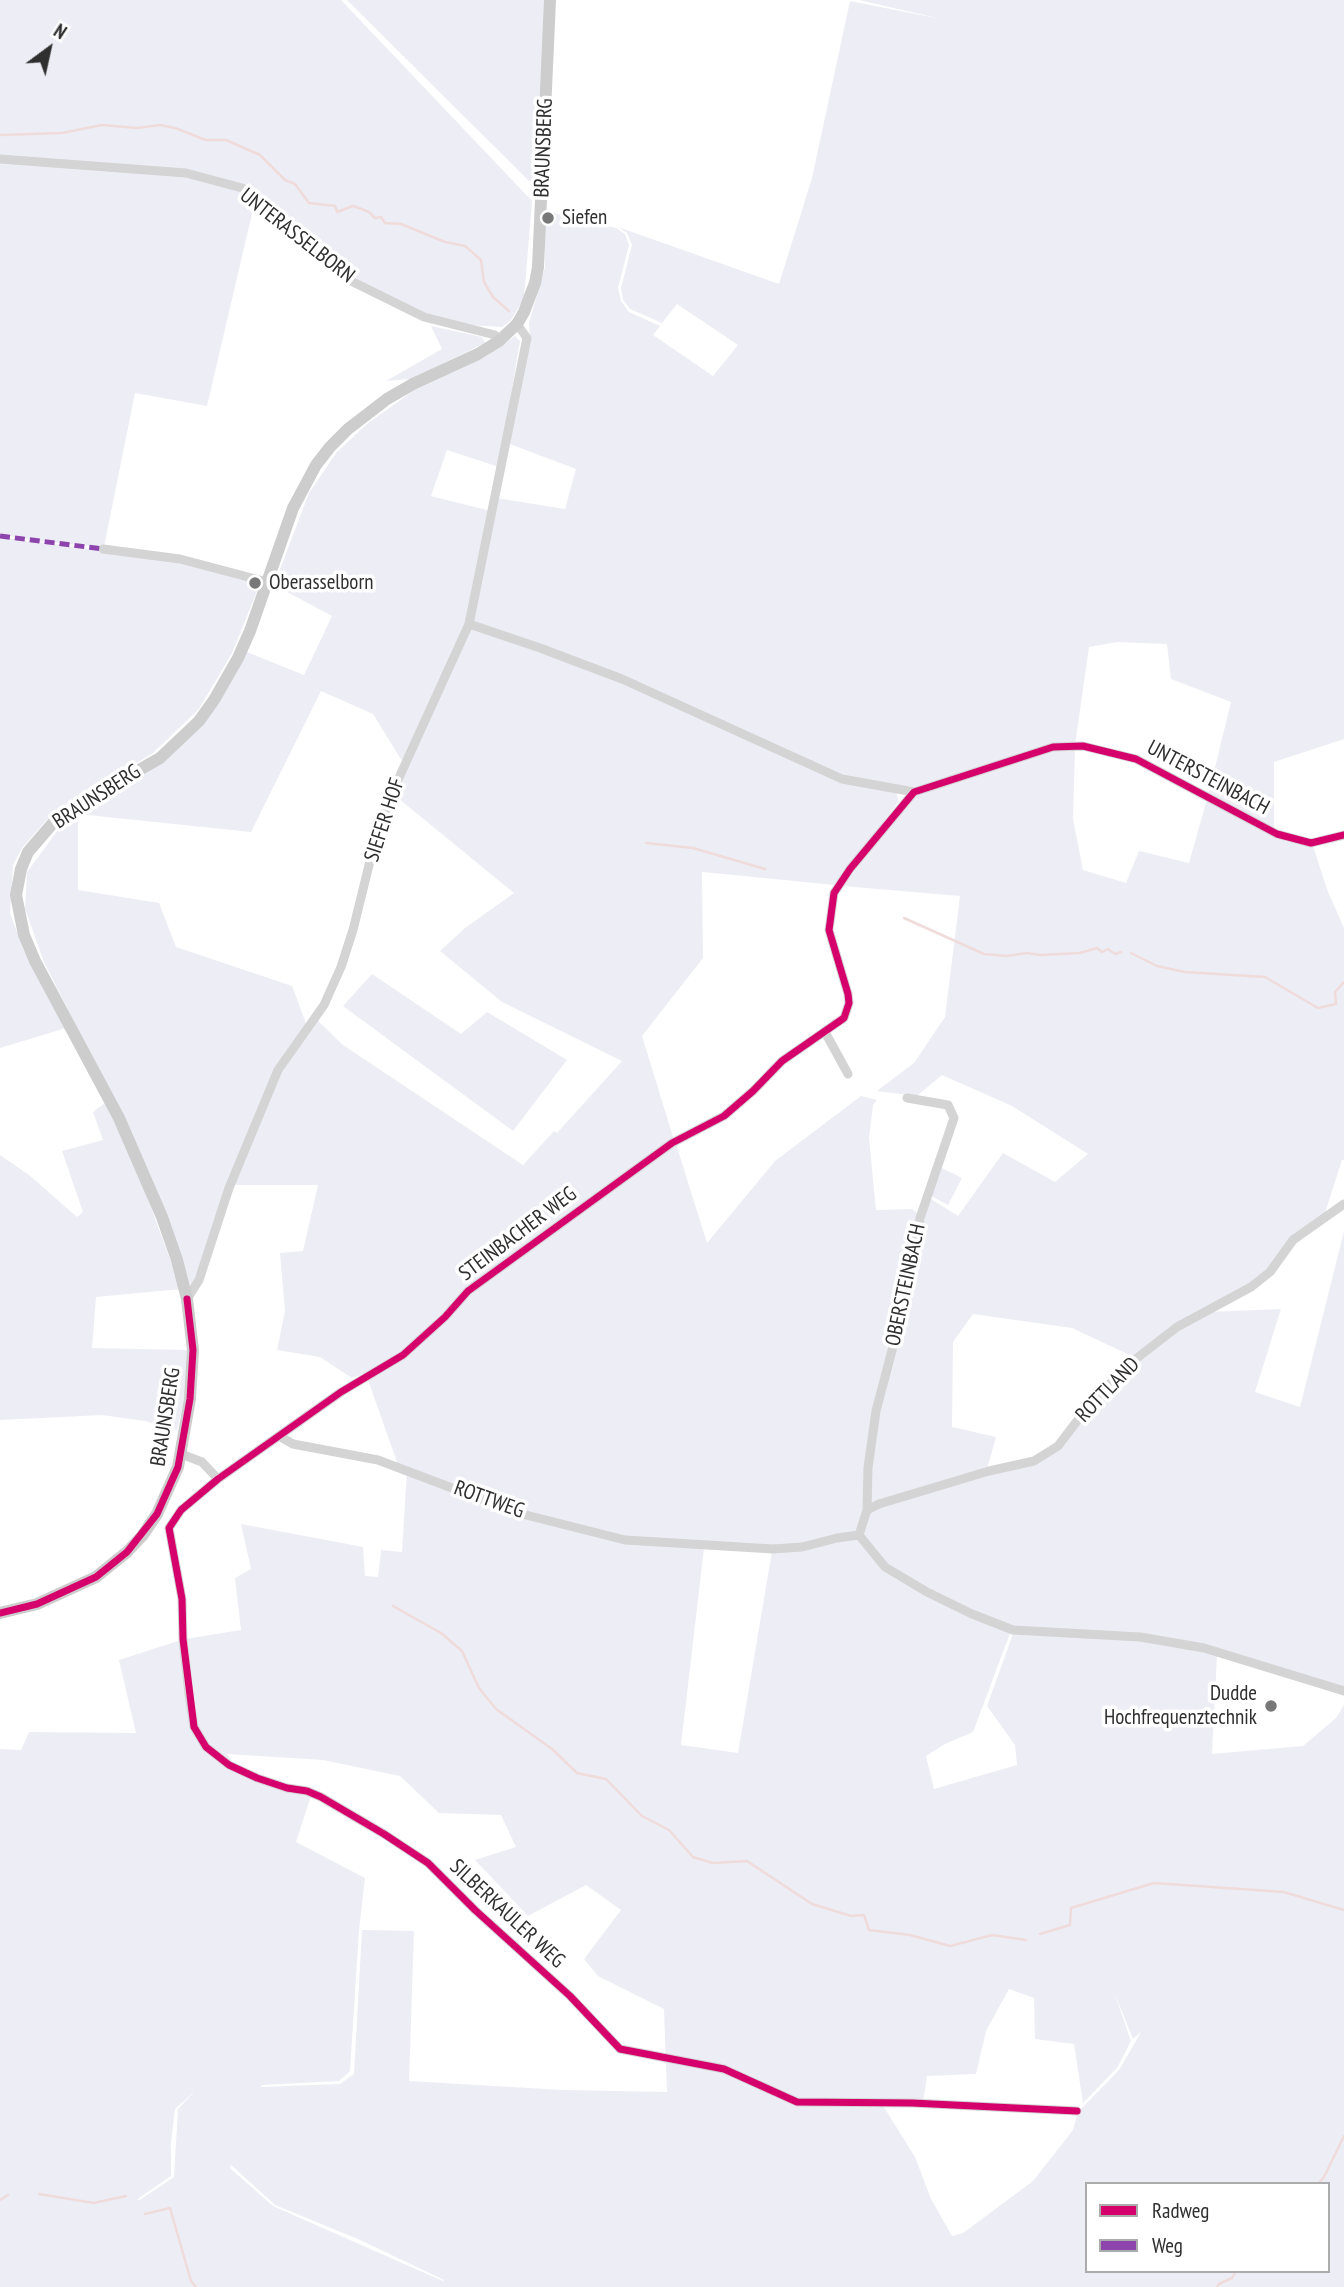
<!DOCTYPE html>
<html>
<head>
<meta charset="utf-8">
<style>
	body { margin:0 }
	#map { position:relative; width:1344px; height:2287px; overflow:hidden; background:#fff; font-family:"PT Sans Narrow",sans-serif }
	canvas { display:block }
	.legend { position:absolute; left:1085px; top:2182px; width:245px; height:91px; box-sizing:border-box; background:#fff; border:2px solid #acacac; margin:0; padding:9px 12px; list-style:none; font-size:21px; color:#2f2f2f }
	.legend li { display:flex; align-items:center; gap:14px; height:35px }
	.legend b { width:35px; border:2px solid #acacac }
	.north { position:absolute; left:14px; top:14px; width:70px; height:70px; -webkit-text-stroke:5px #fff; paint-order:stroke; rotate:33deg; font-size:19px; font-weight:700; line-height:28px; text-align:center; color:#2f2f2f }
	.north::after { content:''; display:block; margin:auto; width:24px; height:32px; background:#2f2f2f; clip-path:polygon(50% 0,100% 100%,50% 72%,0 100%) }
</style>
</head>
<body>
<div id="map">
<canvas width="1344" height="2287"></canvas>
<ul class="legend">
<li><b style="height:9px;background:#d6006c"></b>Radweg</li>
<li><b style="height:9px;background:#8e44ad"></b>Weg</li>
</ul>
<div class="north">N</div>
</div>
<script>
const context = document.querySelector('canvas').getContext('2d');
context.lineJoin = 'round';
function paint(path, color) { context.fillStyle = color; context.fill(path, 'evenodd'); }
const poly = rows => new Path2D(rows.map(r => 'M' + r).join(''));
function trace(path, color, width, dash) { context.strokeStyle = color; context.lineWidth = width; context.lineCap = dash ? 'butt' : 'round'; context.setLineDash(dash || []); context.stroke(path); }
function label(font, color, halo, rows, align = 'center') {
  context.font = font + ' "PT Sans Narrow",sans-serif'; context.lineWidth = 7; context.setLineDash([]); context.textBaseline = 'middle'; context.strokeStyle = halo; context.fillStyle = color; for (const [text, x, y, turn = 0] of rows) {
    context.save(); context.translate(x, y); context.rotate((+turn || 0) * Math.PI / 180); context.textAlign = isNaN(turn) ? turn : align; if (halo) context.strokeText(text, 0, 0); context.fillText(text, 0, 0); context.restore();
  }
}
paint(poly([
	[0,0,341,0,532,201,524,298,511,320,502,327,466,325,423,313,352,278,242,187,186,172,0,157],
	[347,0,545,0,535,186,527,179],
	[859,0,1344,0,1344,739,1274,762,1274,832,1208,796,1231,702,1171,679,1167,644,1118,642,1089,647,1075,745,913,789,842,777,622,676,471,622,496,498,565,509,576,469,507,443,530,338,529,323,545,267,545,211,616,228,625,234,629,245,618,288,621,301,629,312,660,326,653,335,713,376,738,345,677,304,662,323,630,309,623,300,621,288,632,245,627,233,618,227,779,284,812,178,850,1,941,19],
	[0,161,186,175,241,190,255,201,207,406,135,393,104,547,35,541,0,534],
	[431,326,482,337,485,343,411,379,386,381,442,349],
	[515,336,520,341,499,467,447,450,431,496,491,511,467,623,402,761,373,714,321,691,251,832,78,814,78,890,159,903,176,947,292,986,307,1026,276,1069,193,1283,189,1285,74,1022,44,962,25,909,27,872,61,826,78,814,162,762,202,724,224,694,247,652,304,675,332,616,274,585,309,493,336,453,367,424,413,391,483,358],
	[0,537,180,561,260,584,232,653,199,709,153,753,51,815,22,848,13,865,10,913,23,949,66,1028,0,1048],
	[471,628,622,682,843,782,896,792,899,801,835,885,702,872,703,958,642,1036,674,1140,467,1289,402,1353,374,1370,352,1378,320,1357,277,1350,285,1311,280,1253,303,1251,318,1185,233,1185,280,1070,316,1019,343,1045,523,1165,554,1131,557,1133,622,1061,502,1002,440,951,465,928,514,893,393,794],
	[1075,748,1073,819,1083,870,1126,883,1139,851,1189,863,1207,799,1276,836,1313,846,1328,892,1344,928,1344,1160,1342,1160,1324,1216,1292,1238,1268,1272,1251,1286,1176,1325,1136,1358,1072,1328,973,1314,953,1342,952,1427,996,1437,987,1469,893,1500,1034,1462,1058,1447,1095,1400,1139,1360,1179,1327,1208,1312,1281,1309,1255,1392,1300,1407,1344,1231,1344,1688,1204,1647,1139,1636,1012,1628,973,1732,945,1744,926,1756,934,1789,1017,1765,1015,1745,987,1706,1014,1631,1140,1639,1217,1655,1212,1754,1303,1746,1336,1718,1344,1705,1344,2287,0,2287,0,1749,21,1750,29,1732,136,1733,119,1660,181,1640,193,1729,205,1748,229,1766,257,1780,311,1796,296,1842,365,1878,359,1930,350,2071,339,2081,262,2085,261,2087,340,2084,354,2074,362,1930,414,1931,409,2081,563,2090,667,2092,664,2009,598,1976,584,1959,621,1910,586,1885,528,1916,475,1860,516,1847,501,1815,439,1813,400,1776,323,1760,227,1754,236,1767,230,1764,207,1746,196,1727,185,1639,241,1630,235,1578,251,1569,241,1524,363,1547,365,1576,378,1577,381,1550,402,1552,407,1471,444,1485,445,1483,398,1465,368,1380,403,1356,446,1319,470,1292,676,1144,707,1243,775,1161,861,1096,877,1100,873,1105,869,1138,876,1210,912,1209,917,1213,907,1286,874,1411,867,1467,866,1511,858,1534,837,1537,802,1545,773,1548,622,1538,623,1541,704,1548,681,1745,738,1753,772,1551,802,1549,837,1539,860,1537,868,1511,870,1468,877,1412,910,1287,921,1219,928,1197,958,1216,1003,1153,1055,1182,1088,1154,1012,1106,942,1075,917,1096,877,1091,914,1063,945,1017,960,896,843,886,915,795,1054,749],
	[1009,1989,1034,1998,1035,2039,1074,2044,1083,2103,1117,2068,1131,2041,1114,1992,1133,2039,1141,2032,1119,2070,1078,2112,1073,2130,1033,2181,963,2233,952,2236,931,2199,915,2157,882,2104,796,2103,792,2101,923,2102,927,2076,976,2074,986,2031],
	[195,2091,178,2109,174,2177,138,2201,139,2198,171,2176,171,2143,175,2109],
	[231,2165,275,2205,360,2240,444,2280,443,2281,273,2206,230,2168],
	[1087,2184,1328,2184,1328,2271,1087,2271],
	[372,974,461,1034,487,1012,567,1060,513,1131,343,1006],
	[106,1102,143,1186,181,1289,96,1297,92,1348,190,1350,184,1401,177,1430,145,1421,102,1415,0,1420,0,1155,29,1175,77,1217,83,1212,62,1151,103,1140,93,1112],
	[942,1168,962,1178,948,1205,931,1196]
]), '#ededf5');
trace(poly([
	[0,135,62,133,102,125,137,128,160,125,175,128,206,140,226,140,260,155,285,180,295,184,309,203,335,206,337,212,353,206,359,208,369,212,375,218,381,217,385,223,401,224,445,242,465,246,481,260,484,282,493,297,509,311],
	[646,843,693,848,765,869],
	[904,918,984,954,1007,956,1027,953,1040,955,1080,953,1097,948,1102,952,1108,949,1115,954,1121,952],
	[1131,953,1157,966,1185,972,1265,977,1318,1008,1336,1004,1335,992,1344,982],
	[393,1606,441,1633,462,1651,479,1688,496,1709,552,1749,577,1773,606,1779,642,1816,669,1830,693,1857,713,1863,747,1861,812,1904,851,1916,864,1915,869,1930,910,1935,950,1946,992,1935,1026,1940],
	[1040,1934,1070,1925,1071,1908,1154,1883,1284,1892,1344,1910],
	[1318,2184,1324,2177,1344,2136],
	[39,2194,94,2203,126,2196],
	[0,2200,8,2195],
	[145,2214,170,2208,191,2281,196,2287],
	[1217,2287,1219,2284,1232,2278,1236,2271]
]), '#f0dbdb', 2.5);
trace(poly([
	[0,159,186,173,242,188,351,281,424,317,495,335,499,341],
	[103,549,180,559,267,582],
	[469,624,540,648,622,679,842,779,914,792,1053,747,1083,746,1136,759,1277,834,1311,843,1344,835],
	[914,792,850,869,834,893,829,930,848,994,849,1003,844,1018,782,1061,753,1091,724,1116,672,1143,468,1291,445,1317,403,1355,341,1392,218,1479,181,1510,169,1528,182,1599,183,1639,189,1694,194,1727,206,1747,229,1765,257,1778,287,1788,307,1791,321,1797,384,1834,428,1863,475,1910,570,1996,620,2049,724,2069,797,2102,912,2103,1077,2111],
	[825,1032,848,1074],
	[187,1299,199,1280,229,1188,278,1070,324,1005,341,967,353,930,370,861,392,793,469,624,527,338,517,324],
	[279,1436,293,1444,378,1460,518,1513,625,1540,773,1549,802,1547,837,1538,859,1535],
	[181,1454,202,1462,218,1479],
	[867,1510,879,1504,989,1471,1034,1461,1058,1446,1093,1400,1137,1358,1177,1327,1251,1287,1270,1272,1293,1240,1344,1204],
	[859,1535,885,1567,927,1592,972,1614,1013,1630,1140,1637,1204,1648,1344,1691],
	[859,1535,867,1510,868,1468,876,1411,909,1286,920,1218,954,1118,948,1105,907,1098]
]), '#d4d4d4', 9);
trace(poly([
	[0,1613,37,1604,96,1577,127,1552,142,1536,157,1514,178,1467,190,1399,193,1350,187,1299,177,1260,162,1217,119,1118,35,961,24,935,16,895,21,869,28,852,53,823,90,798,160,758,199,721,214,700,238,658,250,631,293,508,316,465,330,447,348,429,387,399,413,384,478,354,499,341,517,324,524,312,535,283,538,267,550,0]
]), '#cdcdcd', 12);
trace(poly([
	[0,536,103,549]
]), '#8e44ad', 5, [10, 5]);
trace(poly([
	[0,1613,37,1604,96,1577,127,1552,157,1514,178,1467,190,1399,193,1350,187,1299],
	[1077,2111,912,2103,797,2102,724,2069,620,2049,570,1996,475,1910,428,1863,384,1834,321,1797,307,1791,287,1788,257,1778,229,1765,206,1747,194,1727,183,1639,182,1599,169,1528,181,1510,218,1479,341,1392,403,1355,445,1317,468,1291,672,1143,724,1116,753,1091,782,1061,844,1018,849,1003,848,994,829,930,834,893,850,869,914,792,1053,747,1083,746,1136,759,1277,834,1311,843,1344,835]
]), '#d6006c', 7);
for (const [x, y, r, color] of [
	[548,218,7,"#787878"],
	[255,583,7,"#787878"],
	[1271,1706,7,"#787878"]
]) { const dot = new Path2D(); dot.arc(x, y, r, 0, 2 * Math.PI); context.fillStyle = color; context.fill(dot); trace(dot, '#fff', 2.5); }
label('21px', '#2f2f2f', '#fff', [
	["BRAUNSBERG",544,148,-88],
	["UNTERASSELBORN",297,236,38],
	["UNTERSTEINBACH",1208,778,28],
	["BRAUNSBERG",97,797,-33],
	["SIEFER HOF",385,820,-72],
	["STEINBACHER WEG",518,1234,-37],
	["OBERSTEINBACH",906,1285,-78],
	["ROTTLAND",1108,1390,-46],
	["BRAUNSBERG",166,1417,-81],
	["ROTTWEG",489,1500,20],
	["SILBERKAULER WEG",507,1914,43]
]);
label('21px', '#2f2f2f', '#fff', [
	["Siefen",562,218],
	["Oberasselborn",269,583],
	["Dudde",1257,1694,"right"],
	["Hochfrequenztechnik",1257,1718,"right"]
], 'left');
</script>
</body>
</html>
